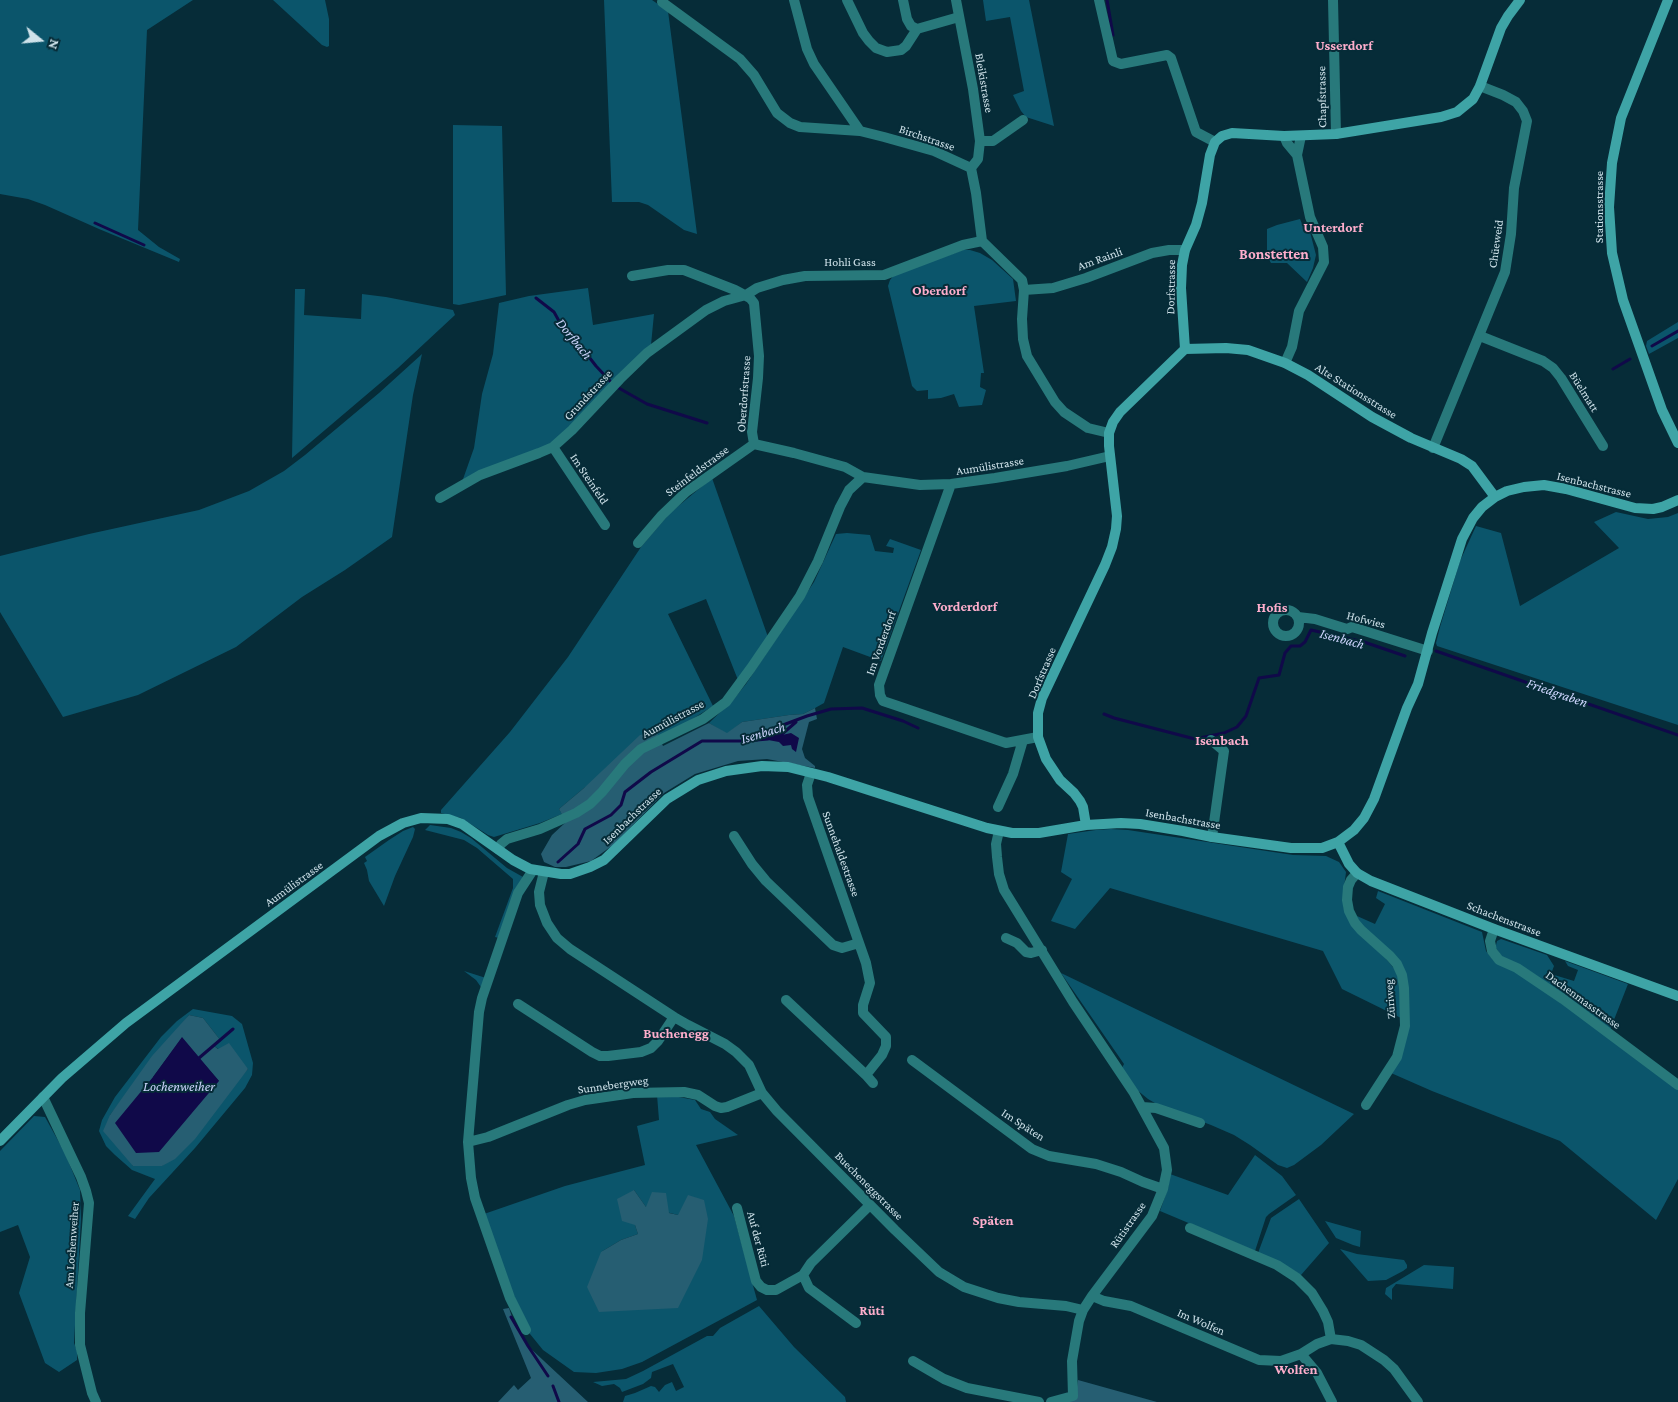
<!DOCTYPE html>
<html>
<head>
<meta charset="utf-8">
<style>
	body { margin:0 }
	#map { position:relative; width:1678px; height:1402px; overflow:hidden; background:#062c38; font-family:"Crimson Pro",serif }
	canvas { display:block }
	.north { position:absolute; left:15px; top:15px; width:50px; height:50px; -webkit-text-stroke:4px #062c38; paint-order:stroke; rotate:107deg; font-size:14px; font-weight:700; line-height:20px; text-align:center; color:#cfe2ea }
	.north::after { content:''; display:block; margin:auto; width:18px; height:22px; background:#cfe2ea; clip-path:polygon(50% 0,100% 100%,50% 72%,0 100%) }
</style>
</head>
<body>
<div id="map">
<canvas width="1678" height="1402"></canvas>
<div class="north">N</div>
</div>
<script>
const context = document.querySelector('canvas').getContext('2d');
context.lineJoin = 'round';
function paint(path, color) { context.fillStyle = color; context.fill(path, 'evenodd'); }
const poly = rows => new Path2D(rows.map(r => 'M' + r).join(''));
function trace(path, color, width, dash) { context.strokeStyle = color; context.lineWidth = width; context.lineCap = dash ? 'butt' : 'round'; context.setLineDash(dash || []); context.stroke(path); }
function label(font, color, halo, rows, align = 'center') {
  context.font = font + ' "Crimson Pro",serif'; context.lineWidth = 4; context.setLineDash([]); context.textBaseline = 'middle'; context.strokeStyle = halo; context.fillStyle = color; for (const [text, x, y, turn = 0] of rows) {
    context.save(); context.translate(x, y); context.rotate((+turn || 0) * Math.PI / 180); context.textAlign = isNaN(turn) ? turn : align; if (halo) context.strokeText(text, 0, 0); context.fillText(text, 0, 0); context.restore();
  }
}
paint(poly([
	[0,0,193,0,147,30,138,230,159,247,180,259,179,262,99,229,45,205,28,199,0,194],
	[273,0,325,0,329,19,329,46,327,47,322,45],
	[604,0,652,0,668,11,697,234,684,230,648,205,639,202,612,202],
	[983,0,1029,0,1054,126,1026,117,1021,111,1013,95,1024,91,1010,17,986,21],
	[453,125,502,126,506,295,459,305,453,304],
	[1300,219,1304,229,1309,228,1316,255,1313,268,1307,282,1287,263,1271,263,1267,256,1267,229,1277,225],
	[963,250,970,250,980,253,992,260,1013,279,1016,301,974,306,984,373,981,373,980,387,986,390,982,405,959,407,954,394,941,398,928,399,928,390,917,391,912,386,888,286,890,280,894,275],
	[588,288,593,325,654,314,651,345,563,434,545,447,462,482,474,448,482,394,493,354,499,303,529,296],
	[295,289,305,289,304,315,361,319,362,294,386,297,453,310,455,315,398,368,292,458],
	[1678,322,1678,338,1649,354,1646,346,1647,341],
	[422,354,413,395,392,537,345,570,302,597,236,647,138,695,63,717,0,612,0,556,89,534,199,510,249,491,284,471,305,455,379,393],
	[712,478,768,637,738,680,706,599,668,614,713,706,584,788,559,809,562,814,540,823,494,837,488,835,461,818,441,813,441,810,510,732,568,657,641,547,670,513],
	[1616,512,1648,519,1668,517,1678,513,1678,725,1437,646,1436,643,1440,627,1460,561,1476,526,1501,533,1520,606,1619,548,1594,522],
	[847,533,870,535,875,551,893,553,894,548,886,546,890,539,921,550,881,661,843,647,824,703,815,708,803,714,789,715,742,722,727,734,709,723,733,700,746,684,814,582,836,534],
	[430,825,451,828,461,832,471,838,507,868,523,877,517,890,483,990,476,980,464,971,486,978,499,938,495,937,513,888,513,879,477,848,464,840,425,830],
	[413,827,415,829,413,837,395,876,384,906,369,881,367,870,364,863,367,861,365,857,389,840,403,831],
	[1111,829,1128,830,1293,855,1326,856,1339,862,1346,872,1343,896,1344,909,1398,973,1401,1018,1342,989,1323,951,1110,888,1075,929,1051,921,1072,879,1061,872,1068,834,1096,830],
	[1378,891,1482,932,1486,951,1495,962,1515,971,1552,996,1678,1089,1678,1179,1656,1220,1560,1141,1432,1091,1391,1073,1400,1059,1404,972,1361,926,1357,916,1375,924,1385,904,1376,898],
	[1501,939,1547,955,1554,966,1551,974,1574,981,1578,970,1568,966,1565,961,1628,984,1610,1030,1502,957,1496,948,1496,945,1497,941],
	[1061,973,1354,1114,1321,1145,1294,1165,1287,1168,1278,1165,1250,1145,1234,1135,1211,1125,1160,1106,1148,1099,1137,1090,1122,1068,1124,1064],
	[193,1009,232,1016,242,1024,253,1063,252,1075,245,1088,195,1148,149,1198,135,1219,128,1216,155,1179,132,1170,115,1155,106,1146,99,1131,102,1120,115,1097,161,1037,177,1021],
	[189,1015,203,1018,221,1041,214,1046,248,1069,162,1166,133,1166,110,1115],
	[662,1094,695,1100,701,1109,710,1112,715,1119,738,1135,696,1145,734,1216,757,1300,642,1362,622,1369,596,1373,574,1372,543,1350,530,1334,512,1298,484,1214,565,1186,645,1165,637,1126,659,1120,657,1095],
	[634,1190,646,1207,678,1215,601,1252,621,1240,638,1234,635,1225],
	[34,1116,45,1117,65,1153,80,1190,81,1219,74,1343,77,1351,77,1360,59,1372,45,1363,19,1293,30,1257,18,1225,0,1232,0,1151],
	[1255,1155,1282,1176,1296,1195,1269,1214,1266,1217,1255,1251,1160,1211,1168,1188,1170,1174,1228,1195],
	[1299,1199,1329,1243,1301,1275,1284,1265,1258,1253,1271,1218],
	[1325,1221,1361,1231,1360,1247,1353,1245,1336,1238],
	[1340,1249,1357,1254,1404,1260,1407,1265,1407,1268,1403,1271,1386,1280,1368,1281],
	[1424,1265,1454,1267,1453,1289,1396,1284,1392,1289,1392,1300,1385,1294,1386,1288],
	[759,1306,794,1347,845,1397,846,1402,623,1402,625,1396,635,1393,651,1386,655,1387,659,1392,665,1385,672,1382,676,1391,684,1387,673,1364,652,1372,651,1378,643,1384,622,1392,620,1388,614,1384,602,1386,593,1382,626,1379,643,1371,707,1336,713,1336,720,1328]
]), '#0b556b');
paint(poly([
	[815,708,817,719,809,722,802,749,805,758,815,766,815,768,767,759,738,761,695,774,664,793,613,845,591,861,566,867,555,867,544,862,541,854,552,835,566,822,559,809,584,788,640,735,656,731,663,746,709,723,727,733,742,722,789,715,803,714],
	[189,1015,203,1018,221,1041,214,1046,218,1049,229,1043,248,1069,195,1139,175,1159,162,1166,133,1166,103,1131,110,1115,152,1056],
	[182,1038,199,1058,219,1081,153,1077],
	[634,1190,646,1207,652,1192,666,1193,669,1213,678,1215,688,1195,704,1200,708,1219,702,1260,678,1308,599,1312,587,1287,601,1252,621,1240,638,1234,635,1225,622,1221,617,1199],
	[509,1308,515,1326,529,1347,588,1402,498,1402,514,1385,518,1390,531,1378,503,1309],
	[1078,1380,1157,1402,1046,1402,1076,1394]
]), '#265e72');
paint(poly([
	[777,733,782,735,791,733,799,738,796,752,792,749,791,745,783,746,779,742,768,740,767,738,769,735],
	[182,1037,219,1081,159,1152,136,1153,115,1123,153,1077]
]), '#100949');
trace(poly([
	[1107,0,1113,35],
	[95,223,144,245],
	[536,298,554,312,564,330,575,339,596,366,610,381],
	[1652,346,1678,331],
	[1613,369,1630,359],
	[617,387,647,404,707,423],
	[1436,651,1678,735],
	[1104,714,1114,718,1195,739,1224,733,1237,727,1246,716,1259,678,1279,675,1285,653,1291,646,1300,646,1305,642,1311,630,1364,642,1405,656],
	[781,735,796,722],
	[745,741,768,739],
	[558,862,578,844,585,829,611,815,621,805,625,792,651,772,702,741,744,741,775,728,807,716,831,709,862,708,903,721,918,728],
	[199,1058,233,1029],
	[511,1317,528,1346,548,1376],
	[553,1386,559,1402]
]), '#100949', 3);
trace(poly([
	[794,0,807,49,814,64,860,131],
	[847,0,863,33,869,41,876,48,887,52,901,50,906,46,917,29,959,17],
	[903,0,907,19,911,26,917,29],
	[956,0,973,89,980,141,978,159,971,168],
	[1099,0,1113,61,1121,64,1167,55,1171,58,1196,132,1215,142],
	[1333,0,1336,134],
	[662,2,740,59,754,75,777,113,790,123,800,127,860,131,884,137,934,151,971,168],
	[1284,136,1287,143,1297,155],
	[980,141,993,141,1023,120],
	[971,168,976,193,982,241,1022,280,1024,290,1022,319,1023,339,1027,356,1055,402,1064,412,1088,428,1109,433],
	[632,276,668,270,684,270,735,290,750,298,754,303,759,356,758,378,752,432,754,444,794,453,845,467,863,477,920,485,951,484,995,478,1067,466,1110,456],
	[1024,290,1053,288,1086,278,1152,253,1169,250,1185,250],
	[1480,336,1543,361,1553,368,1561,378,1603,446],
	[1285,363,1292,347,1299,311,1324,262,1323,247,1310,217,1297,155,1301,136],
	[553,447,605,525],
	[1433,448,1505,272,1511,234,1514,188,1527,121,1523,111,1516,102,1503,95,1480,86],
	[951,484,879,685,880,695,883,701,895,705,1006,743,1038,737],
	[440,498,480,475,539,453,553,447,572,430,620,379,647,353,706,310,724,301,746,295,757,288,783,280,805,276,884,275,963,245,982,241],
	[638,543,662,515,686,492,754,444],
	'1273 623a13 13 0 1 1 26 0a13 13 0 1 1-26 0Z',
	[1298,617,1315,619,1347,629,1352,627,1428,651],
	[1211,740,1224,751,1212,837],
	[998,807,1013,774,1023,740],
	[999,831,996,844,997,857,999,874,1004,890,1073,1002,1134,1093,1164,1148,1167,1170,1163,1189,1152,1216,1092,1296,1083,1310,1079,1321,1072,1361,1073,1396,1051,1402],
	[734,836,752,864,766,881,833,945,842,948,859,943],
	[498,849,501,844,507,839,540,829,576,813,590,804,602,792,625,764,641,749,703,719,726,702,751,668,800,596,818,561,840,507,849,490,863,477],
	[544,872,539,892,540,905,547,923,557,938,570,949,674,1017,688,1025,725,1044,736,1052,749,1065,762,1093,777,1111,895,1230,939,1272,964,1287,998,1298,1019,1302,1066,1306,1083,1310],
	[1357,873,1351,880,1348,887,1347,900,1349,911,1355,923,1361,930,1390,956,1397,964,1402,975,1404,988,1405,1026,1397,1057,1366,1105],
	[1494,929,1490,941,1492,951,1499,960,1517,968,1563,999,1678,1085],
	[1006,938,1017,943,1026,952,1031,953,1042,950],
	[786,1000,866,1075,882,1055,886,1046,886,1037,863,1013,863,1005,870,983,866,963,808,797,807,785,811,773],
	[518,1004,592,1052,600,1056,608,1056,641,1052,651,1048,658,1041,674,1017],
	[912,1060,1032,1149,1049,1156,1096,1164,1121,1172,1143,1182,1163,1189],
	[866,1075,873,1083],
	[43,1097,81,1177,86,1191,89,1203,80,1313,80,1345,92,1393,96,1402],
	[1142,1107,1156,1108,1200,1123],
	[468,1142,488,1137,568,1105,585,1100,633,1093,684,1092,698,1095,715,1106,721,1108,727,1107,762,1093],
	[737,1208,756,1281,761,1287,767,1290,776,1290,803,1275,811,1263,870,1205],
	[1190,1228,1277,1265,1297,1278,1312,1293,1323,1311,1328,1322,1331,1339],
	[803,1275,809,1288,856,1323],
	[1092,1296,1104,1301,1131,1306,1259,1360,1281,1361,1301,1354,1317,1344,1331,1339,1348,1341,1361,1345,1384,1360,1394,1369,1418,1402],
	[526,1330,510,1298,475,1198,471,1178,468,1142,479,1012,482,998,518,893,533,870],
	[1301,1354,1317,1373,1332,1402],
	[913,1361,944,1379,967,1388,1039,1402]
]), '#28797b', 10);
trace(poly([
	[1668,0,1621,118,1612,163,1609,207,1612,253,1623,300,1662,410,1678,443],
	[1185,349,1226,348,1248,350,1285,363,1308,375,1372,417,1411,438,1461,459,1472,466,1495,497],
	[1086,825,1083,807,1080,801,1074,793,1060,780,1046,759,1038,737,1038,713,1042,698,1105,565,1112,547,1116,529,1117,516,1109,446,1109,433,1113,422,1120,412,1185,349,1181,288,1182,265,1185,250,1196,225,1202,203,1210,155,1215,142,1222,136,1232,133,1284,136,1336,134,1441,117,1457,112,1473,99,1480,86,1501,28,1508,16,1520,0],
	[1338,842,1349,864,1357,873,1371,881,1494,929,1678,996],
	[0,1141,62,1078,126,1023,379,836,403,823,421,818,448,819,462,824,513,860,530,869,561,874,570,874,590,867,604,860,667,799,698,780,726,771,762,766,788,767,828,777,987,828,1012,833,1039,833,1086,825,1121,823,1140,824,1183,831,1212,837,1291,848,1322,848,1338,842,1354,830,1364,818,1374,799,1407,708,1418,684,1432,633,1462,539,1473,518,1482,507,1495,497,1507,491,1524,487,1544,485,1566,489,1635,508,1653,509,1662,507,1678,500]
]), '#3ea4a6', 10);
label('12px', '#cfe2ea', '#062c38', [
	["Bleikistrasse",984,83,80],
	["Chapfstrasse",1322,97,-91],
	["Birchstrasse",927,138,19],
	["Stationsstrasse",1599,207,-90],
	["Chüeweid",1496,244,-82],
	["Am Rainli",1100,259,-20],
	["Hohli Gass",850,262],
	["Dorfstrasse",1171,287,-89],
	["Alte Stationsstrasse",1356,391,32],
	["Büelmatt",1584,392,58],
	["Oberdorfstrasse",744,394,-86],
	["Grundstrasse",588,395,-47],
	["Aumülistrasse",990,466,-9],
	["Steinfeldstrasse",697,471,-37],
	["Im Steinfeld",589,479,56],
	["Isenbachstrasse",1594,485,14],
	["Hofwies",1366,620,14],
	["Im Vorderdorf",881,643,-70],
	["Dorfstrasse",1042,673,-67],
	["Aumülistrasse",673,719,-28],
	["Isenbachstrasse",632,816,-44],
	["Isenbachstrasse",1183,819,10],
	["Sunnehaldestrasse",841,854,70],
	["Aumülistrasse",294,884,-36],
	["Schachenstrasse",1504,919,21],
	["Züriweg",1390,999,-94],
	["Dachenmasstrasse",1583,1000,36],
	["Sunnebergweg",613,1085,-8],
	["Im Späten",1023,1125,33],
	["Buecheneggstrasse",869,1186,45],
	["Rütistrasse",1128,1225,-55],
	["Auf der Rüti",758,1239,75],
	["Am Lochenweiher",72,1245,-86],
	["Im Wolfen",1201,1322,23]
]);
label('bold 14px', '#feaecc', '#062c38', [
	["Usserdorf",1344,46],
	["Unterdorf",1333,228],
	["Oberdorf",939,291],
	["Vorderdorf",965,607],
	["Hofis",1272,608],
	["Isenbach",1222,741],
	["Buchenegg",676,1034],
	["Späten",993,1221],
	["Rüti",872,1311],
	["Wolfen",1296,1370]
]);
label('italic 14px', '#ced6fe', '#062c38', [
	["Dorfbach",574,339,51],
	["Isenbach",1342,639,15],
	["Friedgraben",1557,693,19],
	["Isenbach",763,733,-17],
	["Lochenweiher",179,1087]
]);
label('bold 15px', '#feaecc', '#062c38', [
	["Bonstetten",1274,254]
]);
</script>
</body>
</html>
